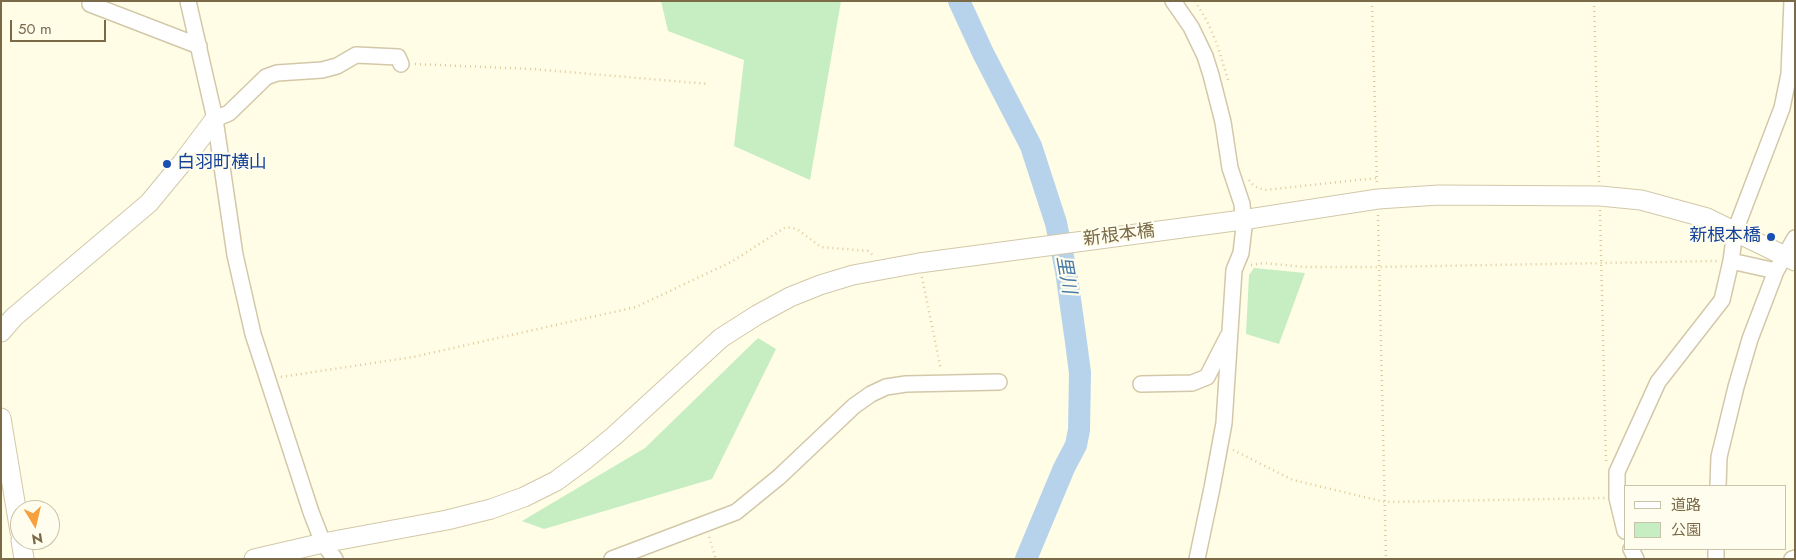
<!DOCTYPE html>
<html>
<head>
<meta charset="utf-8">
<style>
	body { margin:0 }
	#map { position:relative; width:1796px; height:560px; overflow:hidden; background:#fffde5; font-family:Jost,"Noto Sans JP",sans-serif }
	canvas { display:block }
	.frame { position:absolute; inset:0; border:2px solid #7b6a47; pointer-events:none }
	.legend { position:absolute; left:1624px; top:485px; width:162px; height:65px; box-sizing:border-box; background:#fffeee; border:1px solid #cac3ab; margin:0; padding:6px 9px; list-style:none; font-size:15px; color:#7b6a47 }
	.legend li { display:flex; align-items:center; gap:10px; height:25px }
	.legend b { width:25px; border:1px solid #cac3ab }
	.north { position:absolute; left:10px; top:500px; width:50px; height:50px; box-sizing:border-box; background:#fffeee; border:1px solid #cac3ab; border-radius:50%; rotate:171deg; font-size:14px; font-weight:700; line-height:20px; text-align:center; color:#7b6a47 }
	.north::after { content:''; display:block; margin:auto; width:18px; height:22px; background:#f6a03e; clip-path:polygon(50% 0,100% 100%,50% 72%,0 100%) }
	.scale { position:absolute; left:10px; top:20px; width:96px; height:22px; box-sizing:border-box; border:2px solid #7b6a47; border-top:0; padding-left:6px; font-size:15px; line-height:18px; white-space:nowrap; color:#7b6a47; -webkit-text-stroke:4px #fffeee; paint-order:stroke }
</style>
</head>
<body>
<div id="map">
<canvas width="1796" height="560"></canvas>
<div class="frame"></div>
<ul class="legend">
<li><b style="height:6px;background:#fff"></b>道路</li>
<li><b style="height:14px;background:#c6eec2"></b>公園</li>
</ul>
<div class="north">N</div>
<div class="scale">50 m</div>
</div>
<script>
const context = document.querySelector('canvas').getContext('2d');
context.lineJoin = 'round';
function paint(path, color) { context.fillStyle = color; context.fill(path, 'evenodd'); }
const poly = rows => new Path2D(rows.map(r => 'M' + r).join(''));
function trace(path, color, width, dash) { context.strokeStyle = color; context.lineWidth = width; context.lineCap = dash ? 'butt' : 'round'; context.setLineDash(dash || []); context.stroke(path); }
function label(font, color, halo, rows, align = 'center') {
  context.font = font + ' Jost,"Noto Sans JP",sans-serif'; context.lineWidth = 4.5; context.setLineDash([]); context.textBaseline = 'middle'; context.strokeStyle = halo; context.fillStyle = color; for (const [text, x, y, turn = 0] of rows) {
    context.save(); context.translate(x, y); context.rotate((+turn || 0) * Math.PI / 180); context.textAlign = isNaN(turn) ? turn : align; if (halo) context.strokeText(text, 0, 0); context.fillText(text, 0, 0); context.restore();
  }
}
paint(poly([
	[661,1,841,1,810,180,734,146,744,60,668,31],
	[1254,268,1305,273,1279,344,1246,334,1249,275],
	[758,338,776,349,712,479,544,529,522,521,645,448]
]), '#c6eec2');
trace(poly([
	[959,1,983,53,1031,146,1056,223,1066,271,1076,342,1080,373,1079,430,1076,445,1064,468,1026,559]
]), '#b7d3eb', 22);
const minor = poly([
	[188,1,215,119,235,255,253,334,311,512,323,543,335,559],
	[1173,1,1191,27,1205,56,1211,75,1223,122,1230,168,1242,204,1244,227,1241,253,1234,270,1224,423,1212,488,1197,559],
	[90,4,199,46],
	[215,119,229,113,266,77,277,73,322,70,337,66,356,55,398,57,401,64],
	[1731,261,1776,271],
	[1141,384,1192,383,1207,377,1228,336],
	[1718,486,1719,457,1736,387,1750,339,1776,271,1795,238],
	[1625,531,1617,498,1617,472,1658,382,1722,300,1731,261,1735,231,1782,108,1789,74,1792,1],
	[1631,549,1636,559],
	[612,559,736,512,779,477,854,406,871,394,886,387,906,384,999,382],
	[1716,559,1716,549],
	[1792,559,1795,558]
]);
const tertiary = poly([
	[1,332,14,317,149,203,182,163,215,119],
	[1,418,20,532],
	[21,540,24,559],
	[254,559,323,543,447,520,491,509,524,497,556,481,586,459,614,436,721,338,757,315,790,297,820,285,853,275,919,263,1242,220,1378,199,1439,195,1600,196,1641,200,1707,218,1795,261]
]);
trace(minor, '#d2c8a9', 18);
trace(tertiary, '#d2c8a9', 21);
trace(poly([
	[1195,1,1207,21,1217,44,1229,83],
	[1372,1,1377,185],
	[1594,1,1599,182],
	[415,64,532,69,709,84],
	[1249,180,1254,186,1264,190,1377,178],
	[1600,210,1606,462],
	[1378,215,1386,559],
	[1251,265,1264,263,1303,267,1379,267,1717,261],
	[922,277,941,370],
	[281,377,413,357,636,307,731,262,786,227,797,229,821,247,868,251,873,255],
	[1233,450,1293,480,1385,502,1605,498],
	[709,537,716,559]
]), '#ddc99c', 2.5, [1, 4]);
trace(minor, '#fff', 15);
trace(tertiary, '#fff', 19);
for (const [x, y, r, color] of [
	[167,164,5,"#1a4fb4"],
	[1771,237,5,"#1a4fb4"]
]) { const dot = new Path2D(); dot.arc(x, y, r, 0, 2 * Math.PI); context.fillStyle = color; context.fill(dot); trace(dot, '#fffeee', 2); }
label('18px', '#164399', '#fffeee', [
	["白羽町横山",177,164],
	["新根本橋",1761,237,"right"]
], 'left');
label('18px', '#7b6a47', '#fffeee', [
	["新根本橋",1119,236,-7]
]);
label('italic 19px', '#4579a8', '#fffeee', [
	["里川",1065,275,80]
]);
</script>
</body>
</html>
